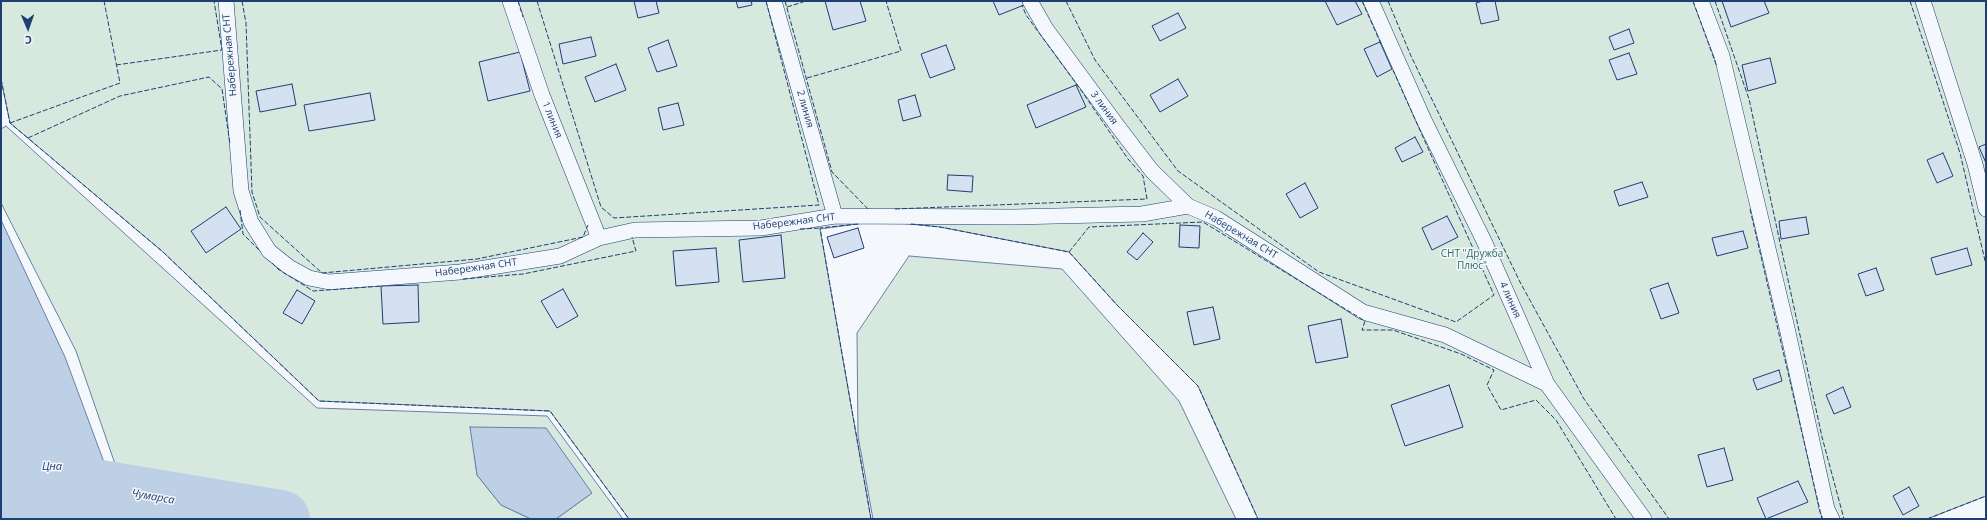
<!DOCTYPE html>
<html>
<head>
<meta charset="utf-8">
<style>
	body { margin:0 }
	#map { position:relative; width:1987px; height:520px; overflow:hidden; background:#f4f7fb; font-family:"Open Sans",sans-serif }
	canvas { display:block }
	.frame { position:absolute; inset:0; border:2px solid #1d3f73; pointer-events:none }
	.north { position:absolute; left:8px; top:8px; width:40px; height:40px; -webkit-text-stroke:3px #f4f7fb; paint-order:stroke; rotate:178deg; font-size:11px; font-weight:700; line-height:16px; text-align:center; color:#1d3f73 }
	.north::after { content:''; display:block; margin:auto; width:14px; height:18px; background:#1d3f73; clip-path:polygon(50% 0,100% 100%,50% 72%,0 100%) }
</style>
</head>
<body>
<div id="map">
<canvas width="1987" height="520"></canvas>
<div class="frame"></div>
<div class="north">С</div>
</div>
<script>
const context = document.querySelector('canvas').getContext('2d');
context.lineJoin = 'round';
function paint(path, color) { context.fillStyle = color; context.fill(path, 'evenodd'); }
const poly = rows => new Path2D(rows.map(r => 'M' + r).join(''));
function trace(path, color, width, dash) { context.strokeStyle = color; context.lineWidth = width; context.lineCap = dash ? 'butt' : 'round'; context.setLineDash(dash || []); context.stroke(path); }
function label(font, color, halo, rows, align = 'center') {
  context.font = font + ' "Open Sans",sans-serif'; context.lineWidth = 3; context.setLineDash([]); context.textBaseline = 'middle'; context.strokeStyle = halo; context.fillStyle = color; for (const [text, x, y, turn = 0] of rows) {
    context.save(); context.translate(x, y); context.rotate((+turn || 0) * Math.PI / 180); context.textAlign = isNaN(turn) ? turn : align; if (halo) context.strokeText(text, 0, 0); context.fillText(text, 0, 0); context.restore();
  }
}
const green = poly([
	[1,1,1986,1,1986,496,1927,519,1258,519,1198,386,1117,305,1069,252,940,227,879,221,820,229,871,519,629,519,550,411,319,401,163,252,10,123,1,79,1,1],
	[6,126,317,408,547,416,623,519,556,519,592,493,471,427,477,475,501,505,531,519,134,519,76,351,1,203,1,129,6,126],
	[909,256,1062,269,1179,401,1236,519,873,519,858,436,857,333,909,256]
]);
paint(green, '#d7e8df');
trace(green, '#687fa3', 1);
const water = poly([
	[1,220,65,357,125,519,1,519,1,220],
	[470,427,546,428,592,493,556,519,531,519,501,505,477,475,470,427]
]);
paint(water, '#bed0e5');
trace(water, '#687fa3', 1);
trace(poly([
	[35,478,281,519]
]), '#bed0e5', 58);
const building = poly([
	[634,1,656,1,659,13,638,18,634,1],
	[736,1,751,1,752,5,738,8,736,1],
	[825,1,860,1,866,21,833,30,825,1],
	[993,1,1023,1,1024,5,999,15,993,1],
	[1325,1,1355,1,1362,14,1337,25,1325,1],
	[1483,1,1495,1,1499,20,1481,24,1476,3,1483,1],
	[1722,1,1764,1,1769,13,1731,27,1722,1],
	[1178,13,1186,28,1160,41,1152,26,1178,13],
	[1629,29,1634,43,1614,50,1609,37,1629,29],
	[591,37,596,56,563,64,559,44,591,37],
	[668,40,677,66,657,72,648,48,668,40],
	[1380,42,1392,69,1377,77,1364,49,1380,42],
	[946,45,955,69,930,78,921,54,946,45],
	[520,52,530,91,488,101,479,62,520,52],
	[1629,53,1637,74,1617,80,1609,60,1629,53],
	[1770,58,1776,83,1748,91,1742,65,1770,58],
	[616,64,626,90,595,102,585,77,616,64],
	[1178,79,1188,96,1160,112,1150,95,1178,79],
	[292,84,296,105,260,112,256,91,292,84],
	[1076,85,1086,107,1036,128,1027,105,1076,85],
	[370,93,375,120,309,131,304,105,370,93],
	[915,95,921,116,903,121,898,100,915,95],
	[678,103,684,125,663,130,658,108,678,103],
	[1415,137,1423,152,1402,162,1395,148,1415,137],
	[1986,144,1986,163,1979,147,1986,144],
	[1943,153,1953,176,1937,183,1927,160,1943,153],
	[948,175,973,176,972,192,947,190,948,175],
	[1642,182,1648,197,1619,206,1614,191,1642,182],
	[1305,183,1318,208,1300,218,1286,194,1305,183],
	[226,207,241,229,206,253,191,231,226,207],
	[1447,216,1458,237,1432,250,1422,228,1447,216],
	[1806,217,1809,234,1781,239,1779,221,1806,217],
	[1180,225,1200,226,1199,248,1179,247,1180,225],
	[858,228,864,248,834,258,827,237,858,228],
	[1743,231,1748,248,1717,256,1712,238,1743,231],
	[1143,233,1153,242,1137,260,1127,252,1143,233],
	[781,235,785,278,743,282,739,240,781,235],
	[716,248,719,282,676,286,673,251,716,248],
	[1967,248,1972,265,1936,275,1931,258,1967,248],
	[1876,268,1884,290,1866,296,1858,274,1876,268],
	[1668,283,1679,313,1661,319,1650,289,1668,283],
	[418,285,419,322,383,324,381,286,418,285],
	[563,289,578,316,557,328,541,301,563,289],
	[297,290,315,301,302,324,283,313,297,290],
	[1213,307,1220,339,1194,345,1187,312,1213,307],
	[1341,319,1348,357,1316,363,1308,326,1341,319],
	[1779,370,1782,381,1757,390,1753,379,1779,370],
	[1449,385,1463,427,1405,446,1391,405,1449,385],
	[1843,387,1851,407,1834,414,1826,395,1843,387],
	[1724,448,1733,480,1707,487,1698,455,1724,448],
	[1798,481,1808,502,1766,519,1757,498,1798,481],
	[1909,487,1919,506,1903,515,1893,496,1909,487]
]);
paint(building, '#d5e0f0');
trace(building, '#1d3f73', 1);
const lane = poly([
	[226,1,241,191,251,222,269,251,289,267,309,278,329,282,460,272,560,256,599,238,635,230,761,228,835,216,1013,217,1142,214,1188,206,1216,218,1363,312,1445,335,1547,384],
	[510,1,542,95,599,238],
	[774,1,835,216],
	[1030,1,1046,29,1119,128,1152,171,1188,206],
	[1371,1,1424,120,1484,241,1547,384,1644,519],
	[1701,1,1722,56,1787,328,1827,509,1832,519],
	[1923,1,1975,164,1986,209]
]);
trace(lane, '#1d3f73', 16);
trace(lane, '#f4f7fb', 15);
trace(poly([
	[242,1,246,23,252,192,260,217,322,273,477,259,583,237,588,225],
	[518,1,523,17],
	[537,1,601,207,614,218,819,205,766,1],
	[785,1,832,172,869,210],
	[1066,1,1095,60,1178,171,1319,272,1456,322,1494,295,1392,68],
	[1362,1,1381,44],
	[1388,1,1411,56,1520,282,1584,399,1669,519],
	[1693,1,1717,67],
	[1715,1,1749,99,1822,437,1844,519],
	[1910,1,1960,153,1986,265],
	[787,7,806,1],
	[116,65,222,50,214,1],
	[807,78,901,51,886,1],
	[1,79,10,123,163,252,319,401,550,411,629,519],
	[10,123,120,83,104,1],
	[28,138,120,96,209,77,222,89,230,144],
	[895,209,1147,199,1143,176,1128,159,1083,93,1026,15,1022,5],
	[1750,209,1822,519],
	[240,210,243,234,261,252],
	[858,224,820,228,871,519],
	[911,224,940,227,1069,252,1117,305,1198,386,1258,519],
	[800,229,820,228],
	[1069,252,1089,227,1203,222,1365,321,1362,330,1393,330,1461,354,1494,370,1487,385,1501,410,1536,400,1556,420,1616,519],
	[272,263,278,269,313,291,383,286],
	[463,279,523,274,636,251,632,237],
	[1927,519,1986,496]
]), '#1d3f73', 1, [5, 2]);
label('10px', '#1d3f73', '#f4f7fb', [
	["Набережная СНТ",230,55,-95],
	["3 линия",1104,108,54],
	["2 линия",805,109,74],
	["1 линия",552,120,68],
	["Набережная СНТ",794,222,-7],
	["Набережная СНТ",1241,235,31],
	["Набережная СНТ",476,268,-8],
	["4 линия",1510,300,66]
]);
label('10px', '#2c6c60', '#f4f7fb', [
	["СНТ \"Дружба",1472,254],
	["Плюс\"",1472,266]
]);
label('italic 11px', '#1d3f73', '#f4f7fb', [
	["Цна",52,467],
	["Чумарса",153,497,10]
]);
</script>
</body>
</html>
